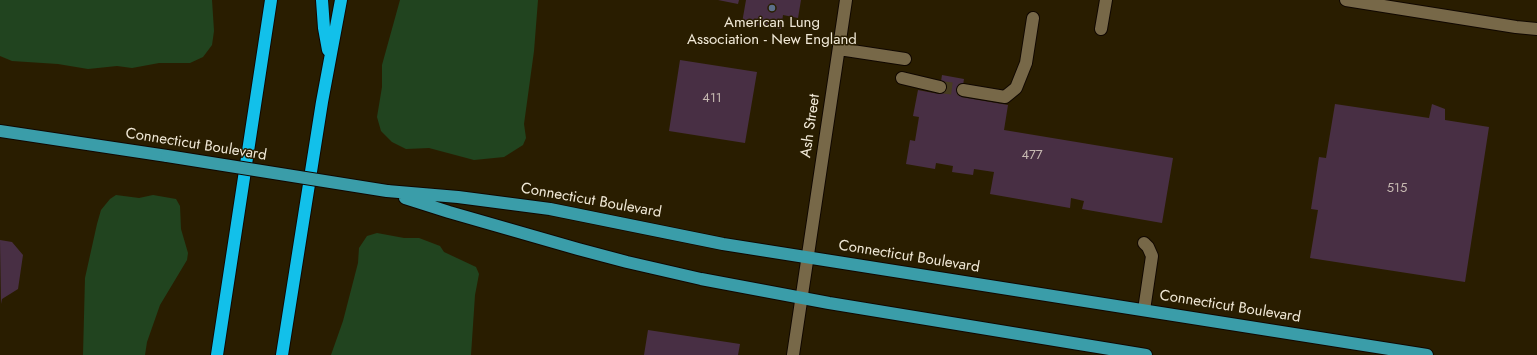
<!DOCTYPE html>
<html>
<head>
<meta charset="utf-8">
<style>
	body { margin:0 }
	canvas { display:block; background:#291d00 }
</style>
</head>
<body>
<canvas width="1537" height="355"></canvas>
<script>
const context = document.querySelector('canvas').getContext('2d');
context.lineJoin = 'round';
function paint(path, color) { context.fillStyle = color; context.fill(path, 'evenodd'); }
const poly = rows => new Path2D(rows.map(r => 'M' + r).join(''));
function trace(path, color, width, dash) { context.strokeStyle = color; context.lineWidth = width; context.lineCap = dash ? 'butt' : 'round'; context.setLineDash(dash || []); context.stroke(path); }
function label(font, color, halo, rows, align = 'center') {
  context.font = font + ' Jost,sans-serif'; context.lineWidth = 3; context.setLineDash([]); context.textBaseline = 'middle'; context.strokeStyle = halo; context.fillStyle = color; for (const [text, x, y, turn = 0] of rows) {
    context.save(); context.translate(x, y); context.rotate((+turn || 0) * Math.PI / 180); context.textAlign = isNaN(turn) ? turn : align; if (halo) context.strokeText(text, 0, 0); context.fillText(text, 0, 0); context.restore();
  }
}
paint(poly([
	[0,0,212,0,214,31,212,45,203,57,190,63,159,63,132,68,117,66,88,69,58,64,12,61,0,56],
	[400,0,538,0,534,51,524,124,526,138,523,145,504,157,474,160,429,148,406,149,392,142,381,131,377,117,382,87,382,65],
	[116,195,139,198,153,195,176,199,180,206,181,229,188,253,187,260,160,305,147,342,145,355,83,355,85,278,97,224,101,210,110,199],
	[377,233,404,238,419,238,440,246,444,252,476,267,479,274,475,295,471,355,331,355,343,321,358,263,359,248,367,236]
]), '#21441f');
paint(poly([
	[718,0,739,0,738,4],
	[746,0,801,0,798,18,783,15,781,29,742,23],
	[680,60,757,72,745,143,669,131],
	[942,75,964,79,961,97,1008,105,1004,130,1173,158,1162,223,1082,209,1084,201,1071,198,1070,208,990,194,994,172,974,169,973,175,952,172,953,166,936,163,935,169,906,164,910,140,915,141,919,117,913,116,918,90,939,94],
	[1335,104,1429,118,1432,104,1445,109,1445,120,1489,127,1465,282,1310,258,1318,210,1311,209,1319,157,1326,158],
	[0,240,12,242,23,255,18,289,2,299,1,304],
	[648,330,740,344,738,355,644,355]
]), '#482f44');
trace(poly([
	[940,87,963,90]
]), '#473c20', 12, [12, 6]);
const minor = poly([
	[1346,0,1516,27,1537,29],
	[1101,29,1106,0],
	[839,49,905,59],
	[902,78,940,87],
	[963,90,1005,97,1016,88,1026,63,1033,18],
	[1144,243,1148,247,1152,256,1144,310],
	[793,355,846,0]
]);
const major = poly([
	[0,131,167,156],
	[387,191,458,197,550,209,723,244,1427,355],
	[405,198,449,212,578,249,627,262,701,279,829,303,1146,355]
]);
const highway = poly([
	[322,0,324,28,328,50],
	[217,355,271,0],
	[282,355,322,102,341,0]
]);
trace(minor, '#100700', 14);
trace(major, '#100700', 14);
trace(highway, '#100700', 14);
trace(minor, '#776848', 12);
trace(major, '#3a9da9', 12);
trace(highway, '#12c0ea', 12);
const majorBridge = poly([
	[167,156,387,191]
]);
trace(majorBridge, '#100700', 14, []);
trace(majorBridge, '#3a9da9', 12);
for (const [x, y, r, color] of [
	[772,8,4,"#5c6f8a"]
]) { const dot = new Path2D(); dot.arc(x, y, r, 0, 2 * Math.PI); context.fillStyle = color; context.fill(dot); trace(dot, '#291d00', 1.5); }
label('13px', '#c7bab2', null, [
	["411",712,99],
	["477",1032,156],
	["515",1397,189]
]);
label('15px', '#f1e9d7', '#291d00', [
	["American Lung",772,23],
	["Association - New England",772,40]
]);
label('15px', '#f1e9d7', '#291d00', [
	["Ash Street",811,126,-82],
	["Connecticut Boulevard",196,145,9],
	["Connecticut Boulevard",591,201,10],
	["Connecticut Boulevard",909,257,9],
	["Connecticut Boulevard",1230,307,9]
]);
</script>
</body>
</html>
